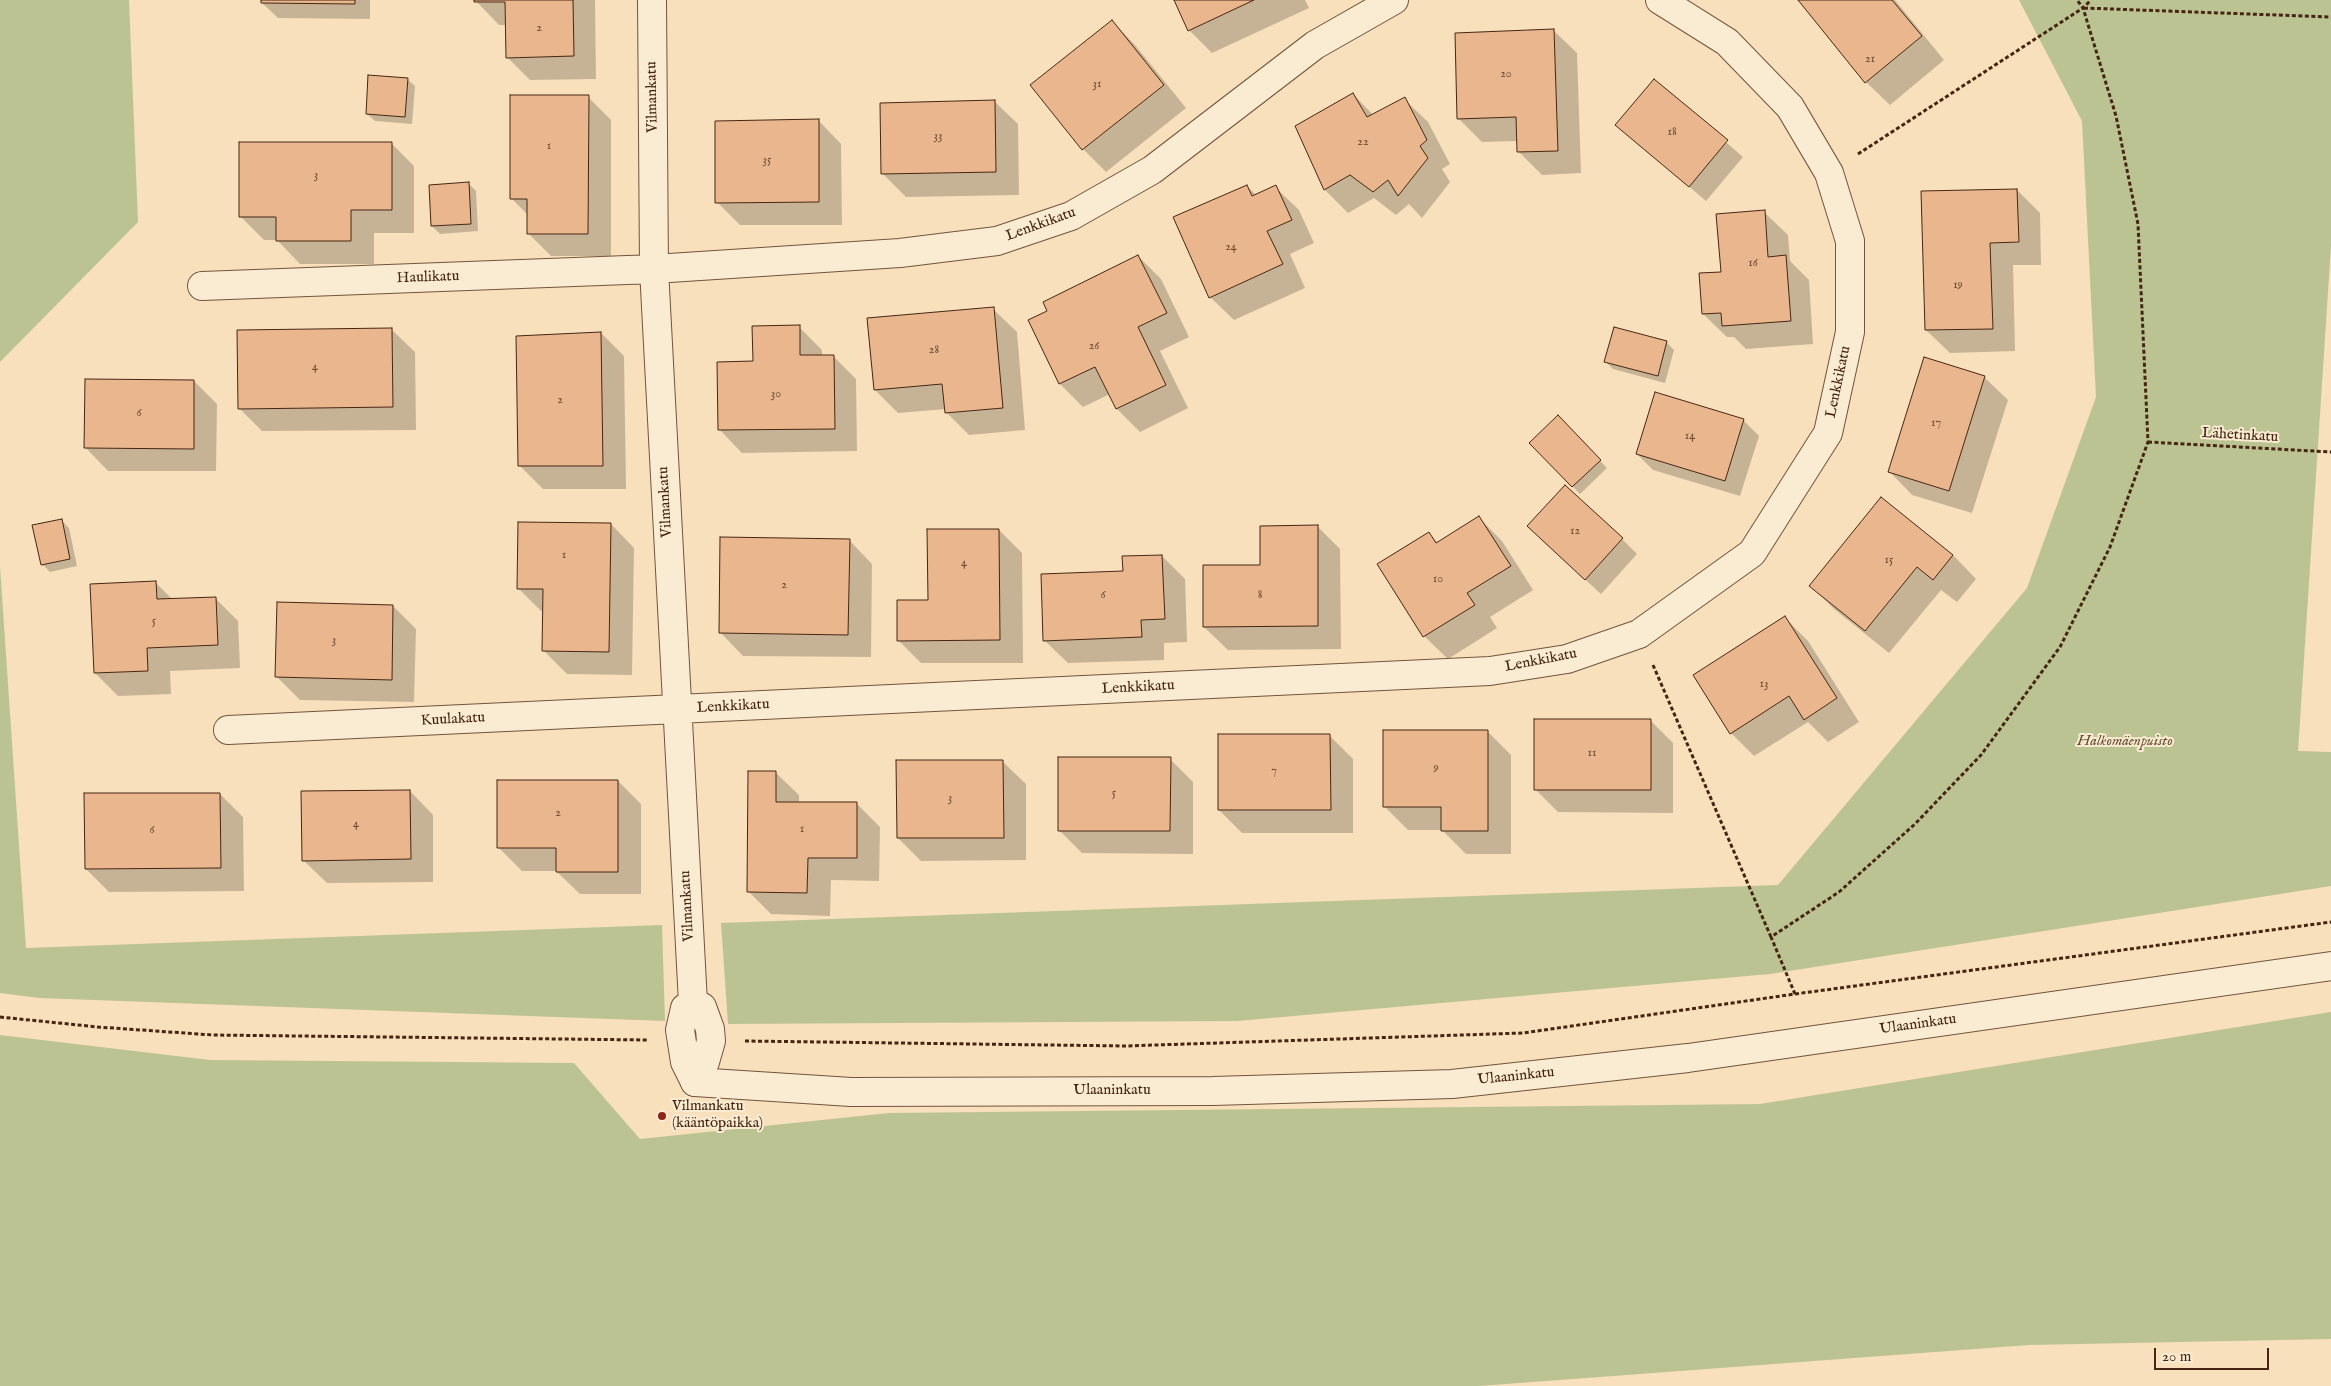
<!DOCTYPE html>
<html>
<head>
<meta charset="utf-8">
<style>
	body { margin:0 }
	#map { position:relative; width:2331px; height:1386px; overflow:hidden; background:#f8e0bc; font-family:"IM FELL English",serif }
	canvas { display:block }
	.scale { position:absolute; left:2154px; top:1348px; width:115px; height:22px; box-sizing:border-box; border:2px solid #462612; border-top:0; padding-left:6px; font-size:15px; line-height:18px; white-space:nowrap; color:#462612; -webkit-text-stroke:4px #faebd3; paint-order:stroke }
</style>
</head>
<body>
<div id="map">
<canvas width="2331" height="1386"></canvas>
<div class="scale">20 m</div>
</div>
<script>
const context = document.querySelector('canvas').getContext('2d');
context.lineJoin = 'round';
function paint(path, color) { context.fillStyle = color; context.fill(path, 'evenodd'); }
const poly = rows => new Path2D(rows.map(r => 'M' + r).join(''));
function trace(path, color, width, dash) { context.strokeStyle = color; context.lineWidth = width; context.lineCap = dash ? 'butt' : 'round'; context.setLineDash(dash || []); context.stroke(path); }
function label(font, color, halo, rows, align = 'center') {
  context.font = font + ' "IM FELL English",serif'; context.lineWidth = 4; context.setLineDash([]); context.textBaseline = 'middle'; context.strokeStyle = halo; context.fillStyle = color; for (const [text, x, y, turn = 0] of rows) {
    context.save(); context.translate(x, y); context.rotate((+turn || 0) * Math.PI / 180); context.textAlign = isNaN(turn) ? turn : align; if (halo) context.strokeText(text, 0, 0); context.fillText(text, 0, 0); context.restore();
  }
}
paint(poly([
	[0,0,129,0,138,222,0,362],
	[2019,0,2331,0,2331,246,2298,751,2331,752,2331,886,1770,974,1237,1021,728,1024,721,923,1778,885,2027,588,2096,397,2082,121],
	[0,566,26,948,662,925,665,1021,39,998,0,993],
	[2331,1012,2331,1339,2029,1345,1479,1386,0,1386,0,1035,210,1060,574,1063,640,1139,889,1113,1760,1104]
]), '#bcc392');
paint(poly([
	[262,0,370,0,370,19,278,18,262,3],
	[475,0,595,0,596,79,530,80,507,57,506,25,499,25],
	[1175,0,1305,0,1309,8,1212,53,1189,30],
	[1800,0,1895,0,1944,60,1890,105,1866,82],
	[1112,21,1135,45,1186,108,1106,172,1083,149],
	[1553,30,1577,53,1581,173,1542,175,1518,151,1518,141,1482,142,1459,119],
	[407,79,415,86,412,124,375,121,367,114],
	[1655,81,1743,157,1706,201,1617,125],
	[1353,94,1373,115,1404,99,1428,122,1450,164,1442,169,1450,182,1422,218,1409,204,1396,215,1374,198,1348,213,1325,190,1296,126],
	[588,97,611,120,611,256,551,256,528,233,528,215,511,198],
	[994,101,1018,124,1019,195,906,197,883,174],
	[818,120,841,144,842,225,740,225,717,202],
	[391,143,414,166,414,233,374,233,374,264,300,264,277,240,264,240,241,217],
	[468,183,476,191,478,231,440,234,432,226],
	[1247,186,1256,195,1275,187,1299,210,1314,243,1290,254,1305,288,1234,320,1210,297],
	[2017,190,2040,213,2041,265,2013,265,2015,351,1950,353,1926,330],
	[1764,212,1788,235,1790,261,1809,280,1813,344,1746,349,1734,337,1727,337,1703,314,1722,273],
	[1138,256,1161,279,1189,337,1160,351,1188,408,1140,432,1117,409,1110,394,1083,407,1060,384,1029,321,1049,311],
	[993,309,1017,332,1025,430,969,435,946,412,946,409,898,413,875,390],
	[799,327,822,350,822,356,833,356,856,379,857,451,742,453,719,429],
	[391,329,415,352,416,430,262,431,239,408],
	[601,333,624,356,626,489,543,489,519,465],
	[1666,342,1674,350,1665,383,1613,369,1606,362],
	[1984,377,2008,400,1972,513,1912,495,1889,471],
	[194,381,217,404,216,471,108,471,85,447],
	[1558,417,1607,468,1580,494,1531,443],
	[1743,420,1759,436,1740,496,1653,470,1637,454],
	[1881,498,1953,555,1976,579,1957,602,1941,590,1889,653,1834,609,1811,586],
	[1479,518,1502,541,1533,590,1490,617,1497,628,1448,659,1424,636,1429,534,1438,543],
	[61,520,69,528,77,566,50,572,42,564],
	[611,524,634,548,632,675,567,674,543,650,544,611,541,611,518,588],
	[1317,526,1340,549,1341,649,1228,650,1204,627],
	[999,530,1022,553,1023,663,921,663,898,640,929,601],
	[1622,539,1637,554,1601,594,1544,542],
	[849,540,872,564,871,657,743,656,720,632],
	[1162,556,1185,579,1187,642,1164,643,1164,660,1068,663,1044,640,1124,572],
	[156,583,173,600,215,598,238,621,240,668,170,671,171,694,118,696,95,673],
	[393,606,416,629,414,702,300,700,277,677],
	[1785,618,1808,641,1859,722,1828,742,1808,722,1754,756,1731,733],
	[1650,720,1673,743,1673,813,1558,812,1535,789],
	[1488,732,1511,755,1511,854,1466,854,1442,830,1408,830,1385,807],
	[1330,736,1353,759,1353,833,1242,833,1219,810],
	[1170,759,1193,782,1193,854,1082,853,1059,830],
	[1002,761,1026,784,1026,860,921,861,898,838],
	[775,772,799,795,799,803,857,804,880,827,879,881,831,880,830,916,771,914,748,891],
	[618,781,641,804,641,894,580,894,556,871,522,871,498,847],
	[410,791,433,815,433,882,327,883,303,860],
	[220,794,243,817,244,891,109,892,86,869]
]), '#0003');
const building = poly([
	[261,0,355,0,355,4,261,3,261,0],
	[474,0,573,0,574,56,506,58,505,2,474,2,474,0],
	[1174,0,1254,0,1188,31,1174,0],
	[1798,0,1892,0,1922,36,1865,83,1798,0],
	[1112,20,1164,85,1082,150,1030,85,1112,20],
	[1554,29,1558,151,1517,152,1516,117,1457,119,1455,33,1554,29],
	[368,75,408,78,405,117,366,114,368,75],
	[1654,79,1728,140,1689,187,1615,125,1654,79],
	[1353,93,1367,117,1405,97,1427,140,1420,146,1428,158,1398,196,1388,180,1373,192,1350,175,1324,190,1295,126,1353,93],
	[510,95,589,95,588,234,527,234,527,199,510,199,510,95],
	[995,100,996,172,881,174,880,103,995,100],
	[819,119,819,202,715,203,715,121,819,119],
	[239,142,392,142,392,210,351,210,351,241,276,241,276,217,239,217,239,142],
	[469,182,471,224,431,226,429,185,469,182],
	[1247,185,1252,196,1276,185,1292,220,1267,231,1283,264,1209,298,1173,217,1247,185],
	[2017,189,2019,242,1990,243,1993,329,1925,330,1921,191,2017,189],
	[1765,210,1768,257,1786,255,1791,321,1722,326,1721,313,1702,314,1699,273,1721,272,1716,214,1765,210],
	[1138,255,1167,313,1138,327,1166,385,1116,409,1095,367,1059,384,1028,320,1047,311,1043,302,1138,255],
	[994,307,1003,408,945,413,942,384,874,390,867,318,994,307],
	[800,325,800,355,834,355,835,429,718,430,717,362,753,361,752,326,800,325],
	[1614,327,1667,341,1658,376,1604,362,1614,327],
	[392,328,393,407,238,409,237,330,392,328],
	[601,332,603,466,518,466,516,336,601,332],
	[1924,357,1985,376,1949,491,1888,472,1924,357],
	[85,379,194,380,194,449,84,448,85,379],
	[1655,392,1744,419,1725,481,1636,454,1655,392],
	[1558,415,1601,460,1572,487,1529,443,1558,415],
	[1565,485,1623,538,1585,580,1527,526,1565,485],
	[1881,497,1953,555,1933,580,1917,567,1865,631,1809,586,1881,497],
	[1479,516,1511,566,1467,593,1475,605,1423,637,1377,564,1429,532,1436,543,1479,516],
	[62,519,70,559,41,565,32,525,62,519],
	[518,522,611,523,609,652,542,651,543,589,517,589,518,522],
	[1318,525,1318,626,1203,627,1203,565,1260,565,1260,526,1318,525],
	[927,529,999,529,1000,640,897,641,897,600,928,600,927,529],
	[720,537,850,539,848,635,719,633,720,537],
	[1162,555,1165,619,1141,620,1142,637,1043,641,1041,574,1123,571,1122,556,1162,555],
	[156,581,157,599,216,597,218,645,147,648,148,671,94,673,90,584,156,581],
	[277,602,393,605,392,680,275,677,277,602],
	[1785,616,1837,698,1804,720,1789,696,1730,734,1693,675,1785,616],
	[1534,719,1651,719,1651,790,1534,790,1534,719],
	[1383,730,1488,730,1488,831,1441,831,1441,807,1383,807,1383,730],
	[1218,734,1330,734,1331,810,1218,810,1218,734],
	[1058,757,1171,757,1170,831,1058,831,1058,757],
	[896,760,1003,760,1004,838,897,838,896,760],
	[748,771,776,771,776,802,857,802,857,858,808,858,807,893,747,892,748,771],
	[497,780,618,780,618,872,556,872,556,848,497,848,497,780],
	[410,790,411,859,302,861,301,791,410,790],
	[84,793,220,793,221,868,85,869,84,793]
]);
paint(building, '#e9b68e');
trace(building, '#462612', 1);
const minor = poly([
	[652,0,654,269,693,1003],
	[202,286,654,269,900,253,997,241,1071,216,1152,170,1315,45,1394,0],
	[228,730,1490,671,1567,659,1639,634,1752,553,1828,433,1850,332,1850,241,1829,173,1790,107,1727,42,1660,0],
	[693,1003,702,1007,710,1029,711,1041,705,1062,695,1082],
	[693,1003,685,1008,680,1030,685,1062,695,1082]
]);
const tertiary = poly([
	[695,1082,851,1092,1213,1091,1452,1084,1688,1058,2331,966]
]);
trace(minor, '#72543c', 30);
trace(tertiary, '#72543c', 30);
trace(poly([
	[2084,8,2331,17],
	[1858,154,2083,8,2091,0],
	[2148,442,2331,452],
	[1653,665,1771,937],
	[1795,994,1771,937,1839,892,1915,824,1981,755,2060,647,2110,547,2148,442,2138,224,2116,116,2083,8,2077,0],
	[0,1017,98,1027,213,1035,648,1040],
	[745,1041,1125,1046,1523,1033,1795,994,2331,922]
]), '#462612', 3, [4, 2.5]);
trace(minor, '#faebd3', 28);
trace(tertiary, '#faebd3', 28);
for (const [x, y, r, color] of [
	[662,1116,5,"#8f2418"]
]) { const dot = new Path2D(); dot.arc(x, y, r, 0, 2 * Math.PI); context.fillStyle = color; context.fill(dot); trace(dot, '#faebd3', 2); }
label('12px', '#6f4a31', null, [
	["2",539,29],
	["21",1870,60],
	["20",1506,75],
	["31",1097,85],
	["18",1672,133],
	["33",938,137],
	["22",1363,143],
	["1",549,147],
	["35",767,161],
	["3",316,176],
	["24",1231,248],
	["16",1753,264],
	["19",1958,286],
	["26",1094,347],
	["28",934,351],
	["4",315,368],
	["30",776,395],
	["2",560,401],
	["6",139,414],
	["17",1936,424],
	["14",1690,437],
	["12",1575,532],
	["1",564,556],
	["15",1889,561],
	["4",964,564],
	["10",1438,580],
	["2",784,586],
	["6",1103,596],
	["8",1260,596],
	["5",154,622],
	["3",334,641],
	["13",1764,685],
	["11",1592,754],
	["9",1436,769],
	["7",1274,772],
	["5",1114,794],
	["3",950,799],
	["2",558,814],
	["4",356,825],
	["1",802,830],
	["6",152,831]
]);
label('15px', '#462612', '#faebd3', [
	["Vilmankatu",653,97,-91],
	["Lenkkikatu",1041,225,-20],
	["Haulikatu",428,278,-2],
	["Lenkkikatu",1839,382,-78],
	["Lähetinkatu",2240,436,3],
	["Vilmankatu",666,502,-93],
	["Lenkkikatu",1541,661,-11],
	["Lenkkikatu",1138,688,-3],
	["Lenkkikatu",733,707,-3],
	["Kuulakatu",453,720,-3],
	["Vilmankatu",688,906,-93],
	["Ulaaninkatu",1918,1025,-8],
	["Ulaaninkatu",1516,1077,-6],
	["Ulaaninkatu",1112,1091]
]);
label('italic 15px', '#644d32', '#faebd3', [
	["Halkomäenpuisto",2125,742]
]);
label('15px', '#462612', '#faebd3', [
	["Vilmankatu",672,1107],
	["(kääntöpaikka)",672,1124]
], 'left');
</script>
</body>
</html>
